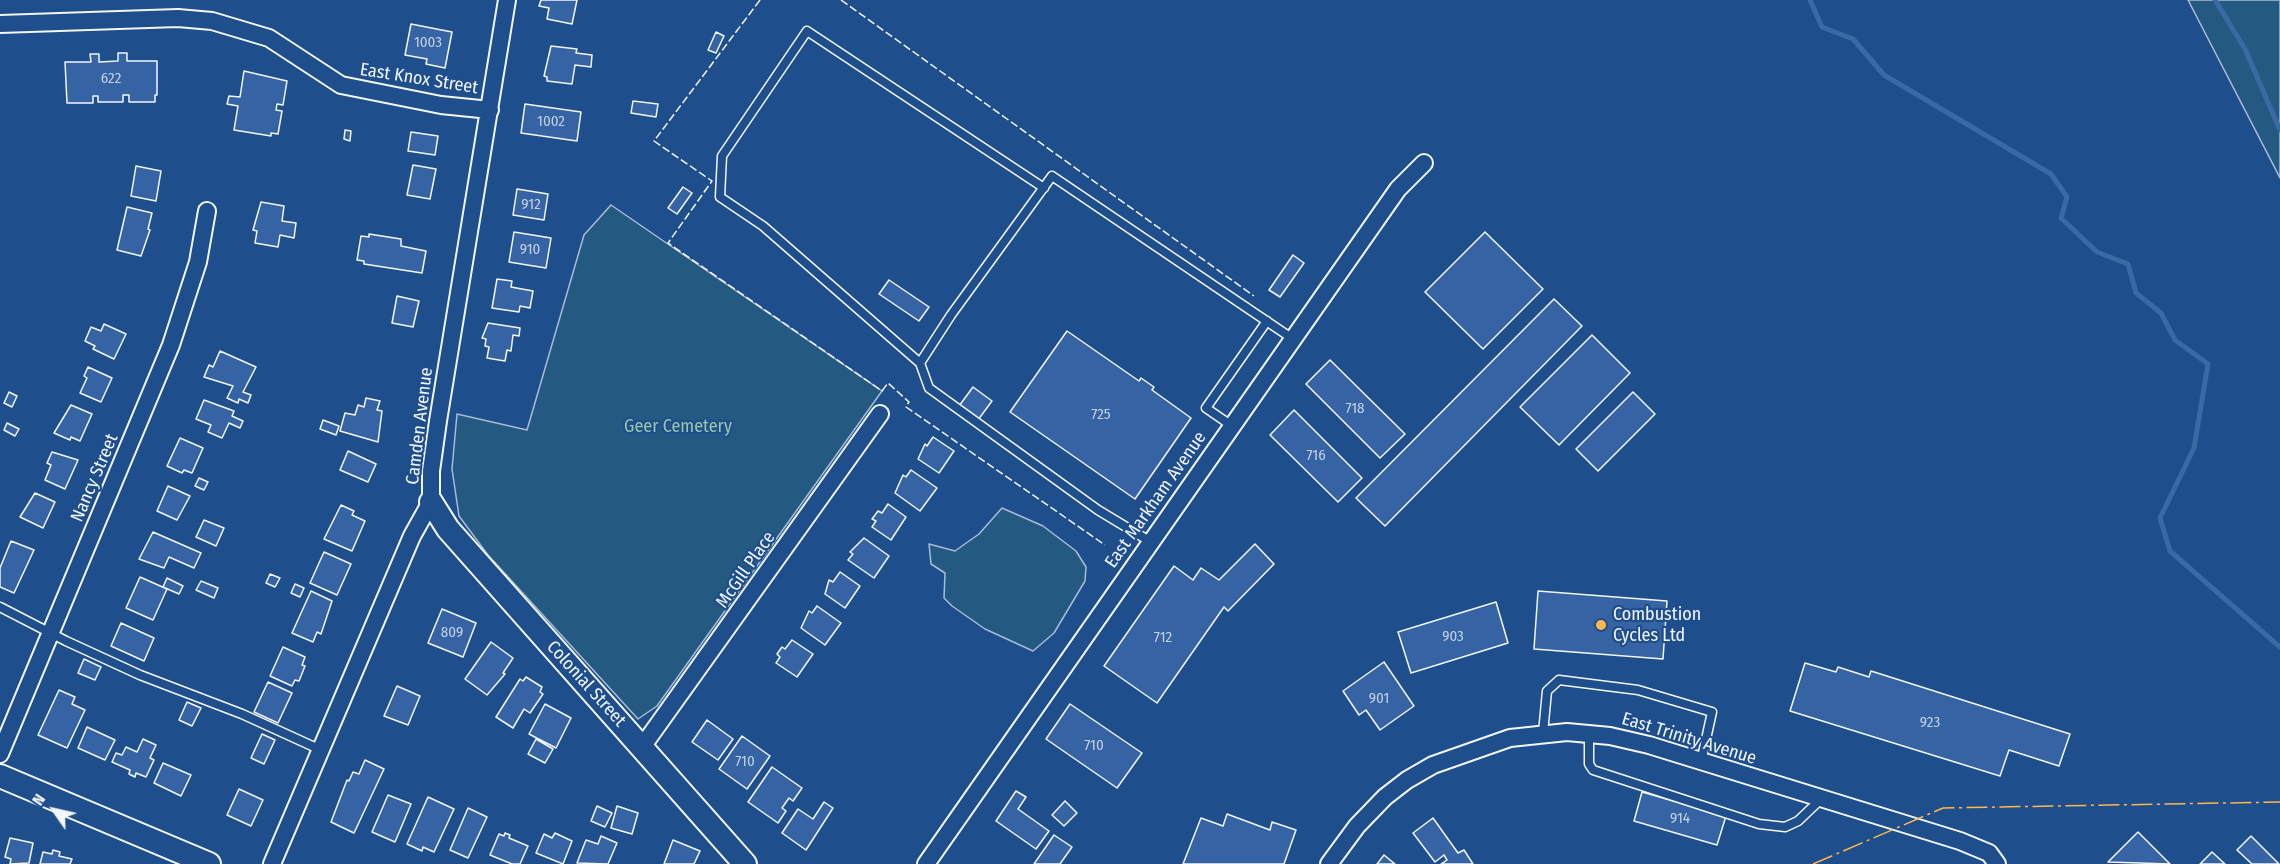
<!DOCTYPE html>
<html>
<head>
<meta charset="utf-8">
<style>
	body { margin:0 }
	#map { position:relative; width:2280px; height:864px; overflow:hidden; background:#1f4e8c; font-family:"Fira Sans Condensed",sans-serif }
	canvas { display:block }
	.north { position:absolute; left:24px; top:780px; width:60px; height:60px; -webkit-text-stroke:4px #1f4e8c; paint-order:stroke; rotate:304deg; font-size:16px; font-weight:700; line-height:24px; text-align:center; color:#f2f6ff }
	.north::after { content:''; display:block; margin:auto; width:21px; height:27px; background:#f2f6ff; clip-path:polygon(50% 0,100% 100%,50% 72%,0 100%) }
</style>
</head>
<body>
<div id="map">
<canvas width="2280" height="864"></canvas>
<div class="north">N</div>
</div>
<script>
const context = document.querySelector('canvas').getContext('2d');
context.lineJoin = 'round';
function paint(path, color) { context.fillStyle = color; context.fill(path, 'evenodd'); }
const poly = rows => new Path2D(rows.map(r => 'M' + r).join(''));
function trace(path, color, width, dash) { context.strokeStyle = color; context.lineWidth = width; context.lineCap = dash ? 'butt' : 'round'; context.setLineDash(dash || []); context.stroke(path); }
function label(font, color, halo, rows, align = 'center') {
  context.font = font + ' "Fira Sans Condensed",sans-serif'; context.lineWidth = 4.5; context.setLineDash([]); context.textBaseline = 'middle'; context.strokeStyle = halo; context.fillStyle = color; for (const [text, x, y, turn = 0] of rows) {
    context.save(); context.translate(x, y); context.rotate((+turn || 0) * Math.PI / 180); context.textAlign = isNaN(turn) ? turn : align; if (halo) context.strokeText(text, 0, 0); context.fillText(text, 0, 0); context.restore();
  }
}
const green = poly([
	[2188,0,2280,0,2280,178,2188,0],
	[611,205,882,391,657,706,638,719,488,555,459,516,452,469,457,414,527,430,584,235,611,205],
	[1002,508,1043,526,1076,551,1086,567,1085,581,1054,633,1033,651,985,629,952,606,944,598,945,573,931,564,929,544,955,551,979,534,1002,508]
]);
paint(green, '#245a82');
trace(green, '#a8bbd7', 1.5);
trace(poly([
	[1810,0,1822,27,1853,39,1884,75,2051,174,2067,197,2061,218,2097,252,2128,264,2136,293,2161,313,2175,340,2208,364,2194,448,2160,518,2170,551,2280,647],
	[2215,0,2245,49,2280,130]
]), '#3b69a3', 5);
const building = poly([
	[541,0,577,0,572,24,547,19,549,8,539,6,541,0],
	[411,24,452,32,445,68,426,64,427,59,405,55,411,24],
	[716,32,724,36,716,53,708,50,716,32],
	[551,46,577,49,576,53,592,55,591,67,575,65,572,84,547,81,547,77,544,76,551,46],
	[118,53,127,53,127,61,157,61,157,95,155,95,155,102,129,102,129,95,123,95,123,102,98,102,98,96,93,96,93,103,67,103,65,62,91,62,90,54,99,54,99,62,118,61,118,53],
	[244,71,287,81,283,105,277,104,276,110,282,111,278,134,271,133,271,136,234,130,238,106,227,104,229,96,240,97,244,71],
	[633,101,658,104,656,117,631,113,633,101],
	[525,104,581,112,577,141,521,133,525,104],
	[345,130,351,131,350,141,344,139,345,130],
	[411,132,438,136,435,155,408,151,411,132],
	[413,165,436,169,430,199,407,195,413,165],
	[136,166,161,171,156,201,131,196,136,166],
	[683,187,692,193,677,214,668,208,683,187],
	[517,189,548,194,544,220,513,215,517,189],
	[261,202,284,206,282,221,296,223,294,238,280,235,278,247,255,243,257,231,253,230,261,202],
	[127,207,152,213,148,229,150,230,141,256,117,250,127,207],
	[514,232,551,238,546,268,509,262,514,232],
	[1485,232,1543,289,1483,349,1425,292,1485,232],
	[369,234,401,239,401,246,426,251,422,273,364,264,364,261,357,260,361,236,369,237,369,234],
	[1293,255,1304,263,1280,297,1269,290,1293,255],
	[497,279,512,281,511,287,533,291,530,308,520,306,519,312,492,308,497,279],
	[889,280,929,307,919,321,879,294,889,280],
	[397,296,419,301,413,327,392,323,397,296],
	[1554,299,1582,326,1385,526,1356,498,1554,299],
	[488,323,520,328,519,336,513,335,511,351,507,350,505,361,487,358,489,347,485,346,486,339,482,338,488,323],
	[104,324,126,334,114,359,93,349,95,346,85,341,91,327,101,331,104,324],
	[1067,331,1139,381,1141,378,1154,387,1152,390,1191,418,1135,499,1010,412,1067,331],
	[1592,335,1630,373,1559,445,1520,407,1592,335],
	[220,351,256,367,243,392,251,395,248,403,239,399,238,403,227,398,233,386,204,377,209,365,213,367,220,351],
	[1330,360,1405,434,1380,458,1306,384,1330,360],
	[88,367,112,378,101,402,80,393,87,378,84,376,88,367],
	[973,387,992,401,978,420,959,406,973,387],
	[9,392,17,396,12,407,4,403,9,392],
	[1633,392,1655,414,1598,471,1576,449,1633,392],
	[366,398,380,401,377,410,382,411,378,442,340,431,345,413,355,415,358,405,364,407,366,398],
	[204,400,234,411,232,416,243,421,240,428,229,423,222,438,208,432,211,425,196,419,204,400],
	[71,405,92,414,80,441,71,437,70,440,54,433,71,405],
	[1294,410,1362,478,1338,502,1270,435,1294,410],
	[323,420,339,426,336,435,320,429,323,420],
	[7,423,19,429,15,436,4,430,7,423],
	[933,437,954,451,939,473,918,459,925,444,927,446,933,437],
	[180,438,203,448,192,473,184,470,182,473,167,466,180,438],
	[348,451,376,464,368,482,340,470,348,451],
	[52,452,78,460,65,489,45,480,51,465,47,463,52,452],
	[911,470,937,488,920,511,895,493,903,475,906,477,911,470],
	[199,478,208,482,204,490,195,486,199,478],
	[168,486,190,496,177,520,157,511,168,486],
	[35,493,55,502,43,528,20,517,35,493],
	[888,504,906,517,891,540,872,527,876,521,872,519,878,511,882,513,888,504],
	[341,505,354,511,352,515,365,521,352,551,324,539,341,505],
	[204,520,224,528,216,546,196,537,204,520],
	[153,532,201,553,194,568,169,557,164,568,139,559,153,532],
	[864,538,889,556,874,578,848,560,853,554,850,552,864,538],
	[11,541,34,550,14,593,0,587,0,568,11,541],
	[1255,544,1274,564,1228,611,1224,607,1157,703,1104,666,1174,566,1193,580,1201,568,1219,580,1255,544],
	[324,552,351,564,337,595,310,583,324,552],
	[840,572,860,586,845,608,825,594,829,580,833,582,840,572],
	[270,574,280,578,275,587,266,583,270,574],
	[140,577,167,589,153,620,126,608,140,577],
	[167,578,183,586,179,594,163,587,167,578],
	[201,581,218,588,214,598,196,590,201,581],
	[295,584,304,588,300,597,291,593,295,584],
	[311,591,332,601,321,634,317,632,313,642,292,633,311,591],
	[1538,591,1667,601,1663,659,1534,649,1538,591],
	[1496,602,1508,643,1411,673,1398,632,1496,602],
	[817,606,841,623,825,645,801,628,809,611,812,613,817,606],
	[442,609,476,623,463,657,428,643,442,609],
	[121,623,154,638,144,661,111,646,121,623],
	[792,640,813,654,797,677,776,663,780,657,777,654,782,647,785,649,792,640],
	[491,642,513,658,503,673,505,674,487,695,465,679,491,642],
	[283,647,305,657,302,665,305,666,299,681,295,680,292,686,270,676,283,647],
	[84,659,101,667,95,680,78,673,84,659],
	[1384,662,1414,706,1380,730,1366,710,1359,715,1343,691,1384,662],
	[1805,663,1836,672,1838,667,1869,677,1871,671,2070,734,2059,766,2009,750,2000,776,1790,711,1805,663],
	[526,677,542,687,540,692,543,694,530,713,524,709,513,728,496,717,520,679,523,681,526,677],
	[268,682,292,693,278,723,254,712,268,682],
	[397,686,420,696,408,725,384,716,397,686],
	[59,690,75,697,72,704,85,710,67,748,38,735,59,690],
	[187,702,201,708,192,726,179,720,187,702],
	[545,704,571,718,556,748,529,734,545,704],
	[1070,704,1142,753,1117,788,1046,739,1070,704],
	[707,720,733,739,718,760,692,742,707,720],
	[87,727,115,740,105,760,78,748,87,727],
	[262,734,275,740,264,764,251,758,262,734],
	[742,736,770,756,747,789,719,769,742,736],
	[143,739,156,745,150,758,154,760,146,777,136,773,135,777,129,774,130,770,112,762,116,753,122,755,126,747,137,752,143,739],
	[536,739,553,749,545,763,528,754,536,739],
	[365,760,384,769,354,833,331,822,347,780,349,781,353,772,359,774,365,760],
	[163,763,191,775,181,796,154,783,163,763],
	[772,767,802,788,793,801,789,798,782,808,786,811,778,823,748,802,772,767],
	[239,789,263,800,251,826,227,815,239,789],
	[1016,791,1026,797,1018,809,1049,831,1036,849,996,821,1016,791],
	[1642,792,1726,816,1717,845,1634,821,1642,792],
	[388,795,411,804,395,842,372,832,388,795],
	[428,797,454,809,434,852,423,847,422,851,407,844,428,797],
	[1065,801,1077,813,1064,826,1052,815,1065,801],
	[824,802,833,808,806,850,782,833,798,809,813,819,824,802],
	[597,806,612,813,605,827,591,821,597,806],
	[617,806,638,813,632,834,611,828,617,806],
	[468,808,487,817,468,858,450,850,468,808],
	[1227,814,1270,830,1272,822,1296,830,1284,864,1183,864,1201,818,1223,826,1227,814],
	[1433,818,1458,853,1464,850,1473,864,1441,864,1447,860,1444,855,1435,862,1413,833,1433,818],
	[2138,832,2170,864,2108,862,2138,832],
	[505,833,510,835,509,838,528,846,520,864,512,864,490,855,499,834,504,836,505,833],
	[555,833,572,841,563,864,536,853,544,834,552,838,555,833],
	[1054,835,1072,847,1060,864,1034,864,1054,835],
	[601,836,617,843,608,864,577,863,586,840,598,844,601,836],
	[2251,836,2279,864,2252,864,2237,850,2251,836],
	[10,838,33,843,29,863,10,864,11,859,5,857,10,838],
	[673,840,700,851,694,864,664,864,673,840],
	[53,850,60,852,59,856,72,859,70,864,40,864,43,852,52,854,53,850],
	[2212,852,2225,864,2200,864,2212,852],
	[1384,855,1395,864,1377,864,1384,855]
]);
paint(building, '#3563a3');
trace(building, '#f2f6ff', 1.5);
const lane = poly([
	[920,363,763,226,720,197,722,156,807,31,1044,188],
	[1232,426,1206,408,1267,321],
	[1151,542,1098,510,929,388,920,363,951,315,1052,176,1293,339],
	[0,607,66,641,140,675,242,714,321,750],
	[1543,733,1547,691,1559,680,1638,690,1712,712,1701,762],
	[1589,734,1589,764,1593,770,1759,824,1785,827,1798,821,1820,800]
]);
const street = poly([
	[0,24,178,18,212,21,269,38,341,85,441,105,490,110],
	[642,747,880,414],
	[0,754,171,345,198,262,207,211],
	[272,864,412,536,431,502,431,471,438,421,507,0],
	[926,864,1398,189,1424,163],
	[1329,864,1357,826,1385,797,1407,780,1433,765,1510,738,1567,732,1610,736,1649,745,1960,841,1989,853,1997,864]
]);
const secondary = poly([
	[431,502,448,529,745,864],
	[0,776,209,864]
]);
trace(lane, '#f2f6ff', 11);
trace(street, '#f2f6ff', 20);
trace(secondary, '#f2f6ff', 26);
trace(lane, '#1f4e8c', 8);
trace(street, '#1f4e8c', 16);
trace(secondary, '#1f4e8c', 22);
trace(poly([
	[760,0,654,141,712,181,668,243,882,391,888,383,909,402,906,407,1105,545],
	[841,0,1254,296]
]), '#f2f6ff', 1.5, [8, 3]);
trace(poly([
	[1813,864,1943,808,2280,802]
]), '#ffb74d', 1.5, [21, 4.5, 3, 4.5]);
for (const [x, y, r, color] of [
	[1601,625,6,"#ffb74d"]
]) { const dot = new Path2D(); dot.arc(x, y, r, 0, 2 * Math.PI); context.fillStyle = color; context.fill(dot); trace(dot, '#1f4e8c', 2); }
label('15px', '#c3d1e8', null, [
	["1003",428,43],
	["622",111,79],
	["1002",551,122],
	["912",531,205],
	["910",530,250],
	["718",1355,409],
	["725",1101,415],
	["716",1316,456],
	["809",452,633],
	["903",1453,637],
	["712",1163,638],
	["901",1379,699],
	["923",1930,723],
	["710",1094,746],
	["710",745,762],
	["914",1680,819]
]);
label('18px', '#f2f6ff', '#1f4e8c', [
	["East Knox Street",419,79,9],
	["Camden Avenue",420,426,-83],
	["Nancy Street",95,478,-67],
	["East Markham Avenue",1156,500,-55],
	["McGill Place",746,570,-55],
	["Colonial Street",586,684,48],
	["East Trinity Avenue",1689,739,17]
]);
label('18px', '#97c8a6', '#1f4e8c', [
	["Geer Cemetery",678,427]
]);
label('18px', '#f2f6ff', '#1f4e8c', [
	["Combustion",1613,615],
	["Cycles Ltd",1613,636]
], 'left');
</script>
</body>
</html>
